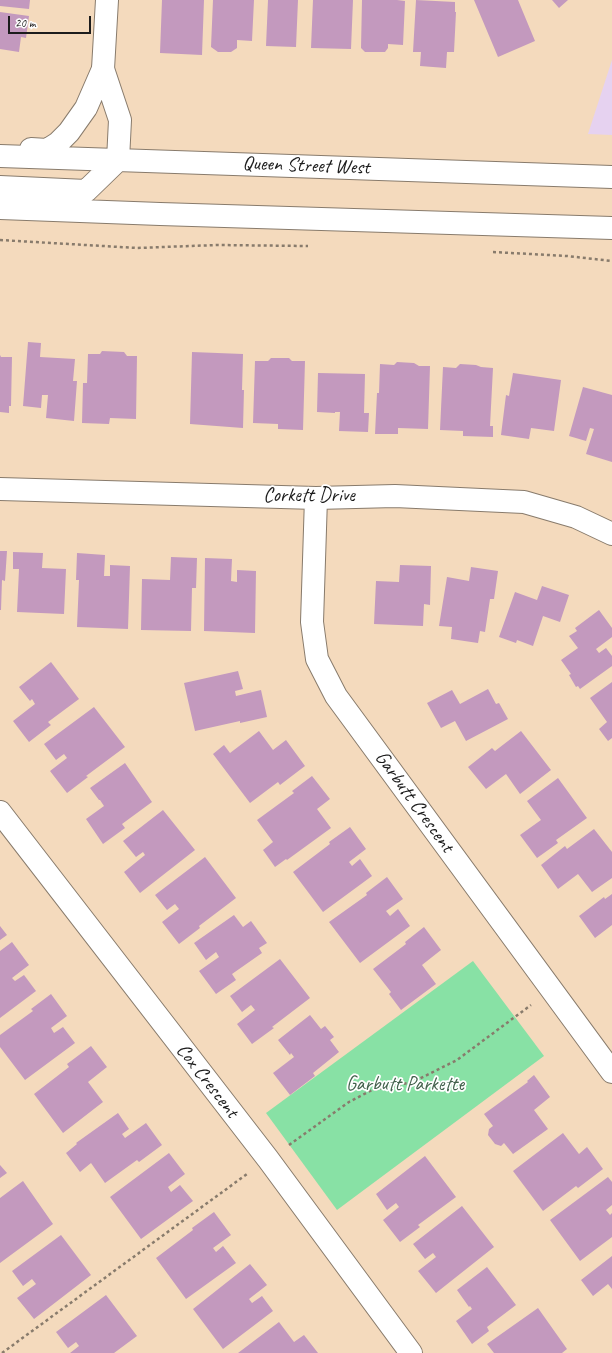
<!DOCTYPE html>
<html>
<head>
<meta charset="utf-8">
<style>
	body { margin:0 }
	#map { position:relative; width:612px; height:1353px; overflow:hidden; background:#f4dabd; font-family:Caveat,sans-serif }
	canvas { display:block }
	.scale { position:absolute; left:8px; top:16px; width:83px; height:18px; box-sizing:border-box; border:2px solid #1c1c1c; border-top:0; padding-left:5px; font-size:12px; line-height:14px; white-space:nowrap; color:#1c1c1c; -webkit-text-stroke:3px #fff; paint-order:stroke }
</style>
</head>
<body>
<div id="map">
<canvas width="612" height="1353"></canvas>
<div class="scale">20 m</div>
</div>
<script>
const context = document.querySelector('canvas').getContext('2d');
context.lineJoin = 'round';
function paint(path, color) { context.fillStyle = color; context.fill(path, 'evenodd'); }
const poly = rows => new Path2D(rows.map(r => 'M' + r).join(''));
function trace(path, color, width, dash) { context.strokeStyle = color; context.lineWidth = width; context.lineCap = dash ? 'butt' : 'round'; context.setLineDash(dash || []); context.stroke(path); }
function label(font, color, halo, rows, align = 'center') {
  context.font = font + ' Caveat,sans-serif'; context.lineWidth = 3.5; context.setLineDash([]); context.textBaseline = 'middle'; context.strokeStyle = halo; context.fillStyle = color; for (const [text, x, y, turn = 0] of rows) {
    context.save(); context.translate(x, y); context.rotate((+turn || 0) * Math.PI / 180); context.textAlign = isNaN(turn) ? turn : align; if (halo) context.strokeText(text, 0, 0); context.fillText(text, 0, 0); context.restore();
  }
}
paint(poly([
	[612,60,612,135,588,134]
]), '#e6d2f0');
paint(poly([
	[473,961,544,1056,337,1210,266,1113]
]), '#88e1a5');
paint(poly([
	[0,0,30,0,29,9,0,6],
	[162,0,204,0,202,55,160,53],
	[213,0,254,0,252,41,237,40,237,48,231,52,218,52,211,47],
	[268,0,298,0,296,47,266,46],
	[313,0,353,0,351,49,311,48],
	[362,0,397,0,405,1,403,45,388,44,388,48,385,52,365,52,361,48],
	[416,0,455,2,455,12,456,12,454,52,447,52,446,68,420,66,421,52,413,52],
	[474,0,518,0,535,41,498,57],
	[552,0,568,0,559,8],
	[0,12,29,16,26,38,21,37,19,52,0,49],
	[28,342,41,343,40,357,75,359,73,381,77,381,74,421,46,418,48,395,42,395,41,408,23,406],
	[102,351,124,352,127,356,137,356,136,419,110,418,109,424,82,423,83,383,87,383,88,354,100,354],
	[192,352,243,354,242,390,244,390,243,428,190,424],
	[0,355,1,357,12,357,11,406,9,406,9,413,0,412],
	[271,358,289,358,292,361,305,361,303,430,278,429,278,424,253,423,255,361,268,361],
	[397,362,414,363,419,366,430,366,428,429,398,428,398,434,375,434,377,393,379,393,380,364,394,365],
	[460,364,476,365,481,367,493,368,490,426,493,426,493,437,463,436,463,431,440,430,443,367,456,368],
	[318,373,365,374,364,413,369,413,368,432,339,431,340,412,335,412,335,413,317,412],
	[513,373,561,380,554,431,531,428,529,439,501,435,506,395,509,396],
	[583,387,612,395,612,462,586,454,594,429,590,428,586,441,569,436],
	[0,551,7,551,5,581,2,580,1,610,0,610],
	[13,552,43,553,42,568,66,569,64,614,17,612,19,569,13,569],
	[77,553,105,555,104,576,110,576,110,565,130,566,128,629,77,627,79,580,76,580],
	[171,557,197,558,196,588,192,588,191,631,141,630,142,579,170,580],
	[205,558,232,559,231,581,237,582,237,570,256,571,255,633,204,631],
	[400,565,431,566,430,605,424,604,423,626,374,624,376,581,399,582],
	[471,567,498,571,494,599,490,599,485,632,480,631,478,643,451,639,452,627,439,626,447,577,469,581],
	[542,586,569,595,560,622,543,616,533,646,517,640,516,643,499,637,515,592,537,600],
	[599,610,612,628,612,637,596,649,599,653,606,648,612,656,612,666,580,689,578,686,576,687,569,675,571,674,561,660,578,648,569,636,577,631,575,628],
	[51,662,79,699,48,722,51,725,29,742,13,721,35,704,32,699,30,701,19,687],
	[238,671,243,689,235,691,236,696,261,690,267,717,240,723,240,721,195,731,184,683],
	[612,682,612,738,608,741,599,729,607,722,590,698],
	[488,689,496,704,499,703,508,719,466,741,455,721,441,728,427,703,452,690,460,704],
	[94,707,125,747,86,776,88,777,67,793,50,771,67,758,64,754,56,760,44,744],
	[259,731,273,750,286,740,305,766,280,785,278,782,250,803,213,754,224,745,230,753],
	[521,731,551,770,520,794,506,774,486,789,468,767,492,748,495,751],
	[125,763,152,802,122,824,125,828,103,844,86,819,104,806,100,800,99,800,90,788],
	[312,776,330,799,317,809,331,828,287,860,286,859,275,867,263,850,273,842,257,820,294,793,292,791],
	[558,778,587,818,556,840,558,843,537,858,520,835,541,820,527,801],
	[163,810,195,850,140,893,124,872,145,855,143,852,136,857,123,841],
	[350,827,366,849,349,862,352,866,360,859,372,876,323,912,293,872,330,844,329,842],
	[594,829,612,852,612,878,592,892,578,874,558,889,541,865,565,846,567,849],
	[205,857,236,898,199,926,200,928,179,944,162,922,179,909,175,904,167,910,155,895],
	[387,877,403,899,386,911,390,916,398,909,410,926,360,963,329,922,367,895,366,893],
	[612,894,612,925,595,938,579,916,604,897,605,899],
	[234,915,243,927,251,921,267,943,259,948,262,953,232,974,236,980,216,994,199,971,219,957,216,952,206,960,194,943],
	[0,926,7,935,0,940],
	[424,927,441,950,422,965,436,984,401,1010,389,994,391,992,373,969,406,944,405,942],
	[12,942,29,965,12,978,15,981,24,975,36,991,0,1018,0,951],
	[280,959,310,998,272,1027,274,1028,252,1044,237,1024,255,1010,251,1005,242,1012,230,996],
	[51,994,67,1016,51,1028,54,1033,63,1027,75,1043,25,1080,0,1047,0,1035,33,1011,31,1009],
	[310,1015,321,1029,325,1026,334,1037,330,1040,339,1052,313,1073,315,1076,290,1095,273,1073,294,1057,291,1053,290,1055,278,1040],
	[91,1046,107,1067,88,1082,103,1102,63,1133,34,1094,69,1067,67,1064],
	[534,1075,550,1097,534,1110,548,1129,513,1154,504,1143,501,1146,495,1144,488,1135,489,1129,493,1126,484,1114,528,1082,527,1081],
	[118,1113,129,1129,122,1134,125,1138,146,1123,162,1145,139,1162,137,1160,105,1183,91,1163,80,1172,66,1153,77,1144,76,1143],
	[563,1133,579,1154,587,1147,603,1169,578,1188,576,1186,543,1211,513,1171],
	[169,1153,185,1174,168,1187,171,1192,180,1185,193,1201,141,1239,110,1197],
	[425,1156,456,1197,418,1225,420,1227,400,1242,383,1220,399,1207,396,1203,387,1210,376,1194],
	[0,1165,7,1173,0,1178],
	[608,1177,612,1182,612,1205,606,1210,610,1215,612,1213,612,1237,580,1261,550,1220],
	[23,1181,53,1224,0,1263,0,1198],
	[462,1206,494,1247,436,1293,418,1271,436,1257,433,1253,425,1259,413,1244],
	[214,1212,231,1235,213,1248,216,1252,223,1246,236,1263,186,1299,156,1258,193,1230,192,1228],
	[61,1235,91,1275,34,1319,17,1298,36,1284,32,1279,23,1286,12,1271],
	[612,1256,612,1289,608,1284,593,1296,581,1280],
	[250,1264,267,1285,249,1299,252,1303,262,1296,273,1311,223,1349,193,1309],
	[487,1267,516,1305,487,1327,489,1331,472,1344,456,1321,472,1309,470,1306,469,1307,457,1290],
	[106,1295,137,1336,114,1353,70,1353,79,1346,76,1342,68,1348,56,1332],
	[538,1308,567,1349,562,1353,494,1353,487,1344],
	[279,1322,294,1342,304,1335,318,1353,238,1353]
]), '#c399be');
const minor = poly([
	[103,69,107,0],
	[0,489,316,498,395,496,524,502,576,517,612,534],
	[316,498,312,622,317,659,336,696,612,1072],
	[0,812,268,1159,411,1353]
]);
const secondary = poly([
	[31,149,47,150,58,143,69,132,86,108,103,69],
	[0,156,612,177],
	[0,187,86,191,118,160,120,120,103,69],
	[0,208,160,214,612,228]
]);
trace(minor, '#887b6c', 24);
trace(secondary, '#887b6c', 24);
trace(poly([
	[0,240,137,248,217,245,308,246],
	[493,252,567,256,612,261],
	[289,1145,349,1102,372,1090,413,1082,457,1060,531,1005],
	[2,1353,247,1174]
]), '#887b6c', 2.5, [3, 3]);
trace(minor, '#fff', 22);
trace(secondary, '#fff', 22);
label('20px', '#1c1c1c', '#fff', [
	["Queen Street West",306,166,2],
	["Corkett Drive",309,496],
	["Garbutt Crescent",414,802,54],
	["Cox Crescent",207,1081,52]
]);
label('20px', '#42614c', '#fff', [
	["Garbutt Parkette",405,1085]
]);
</script>
</body>
</html>
